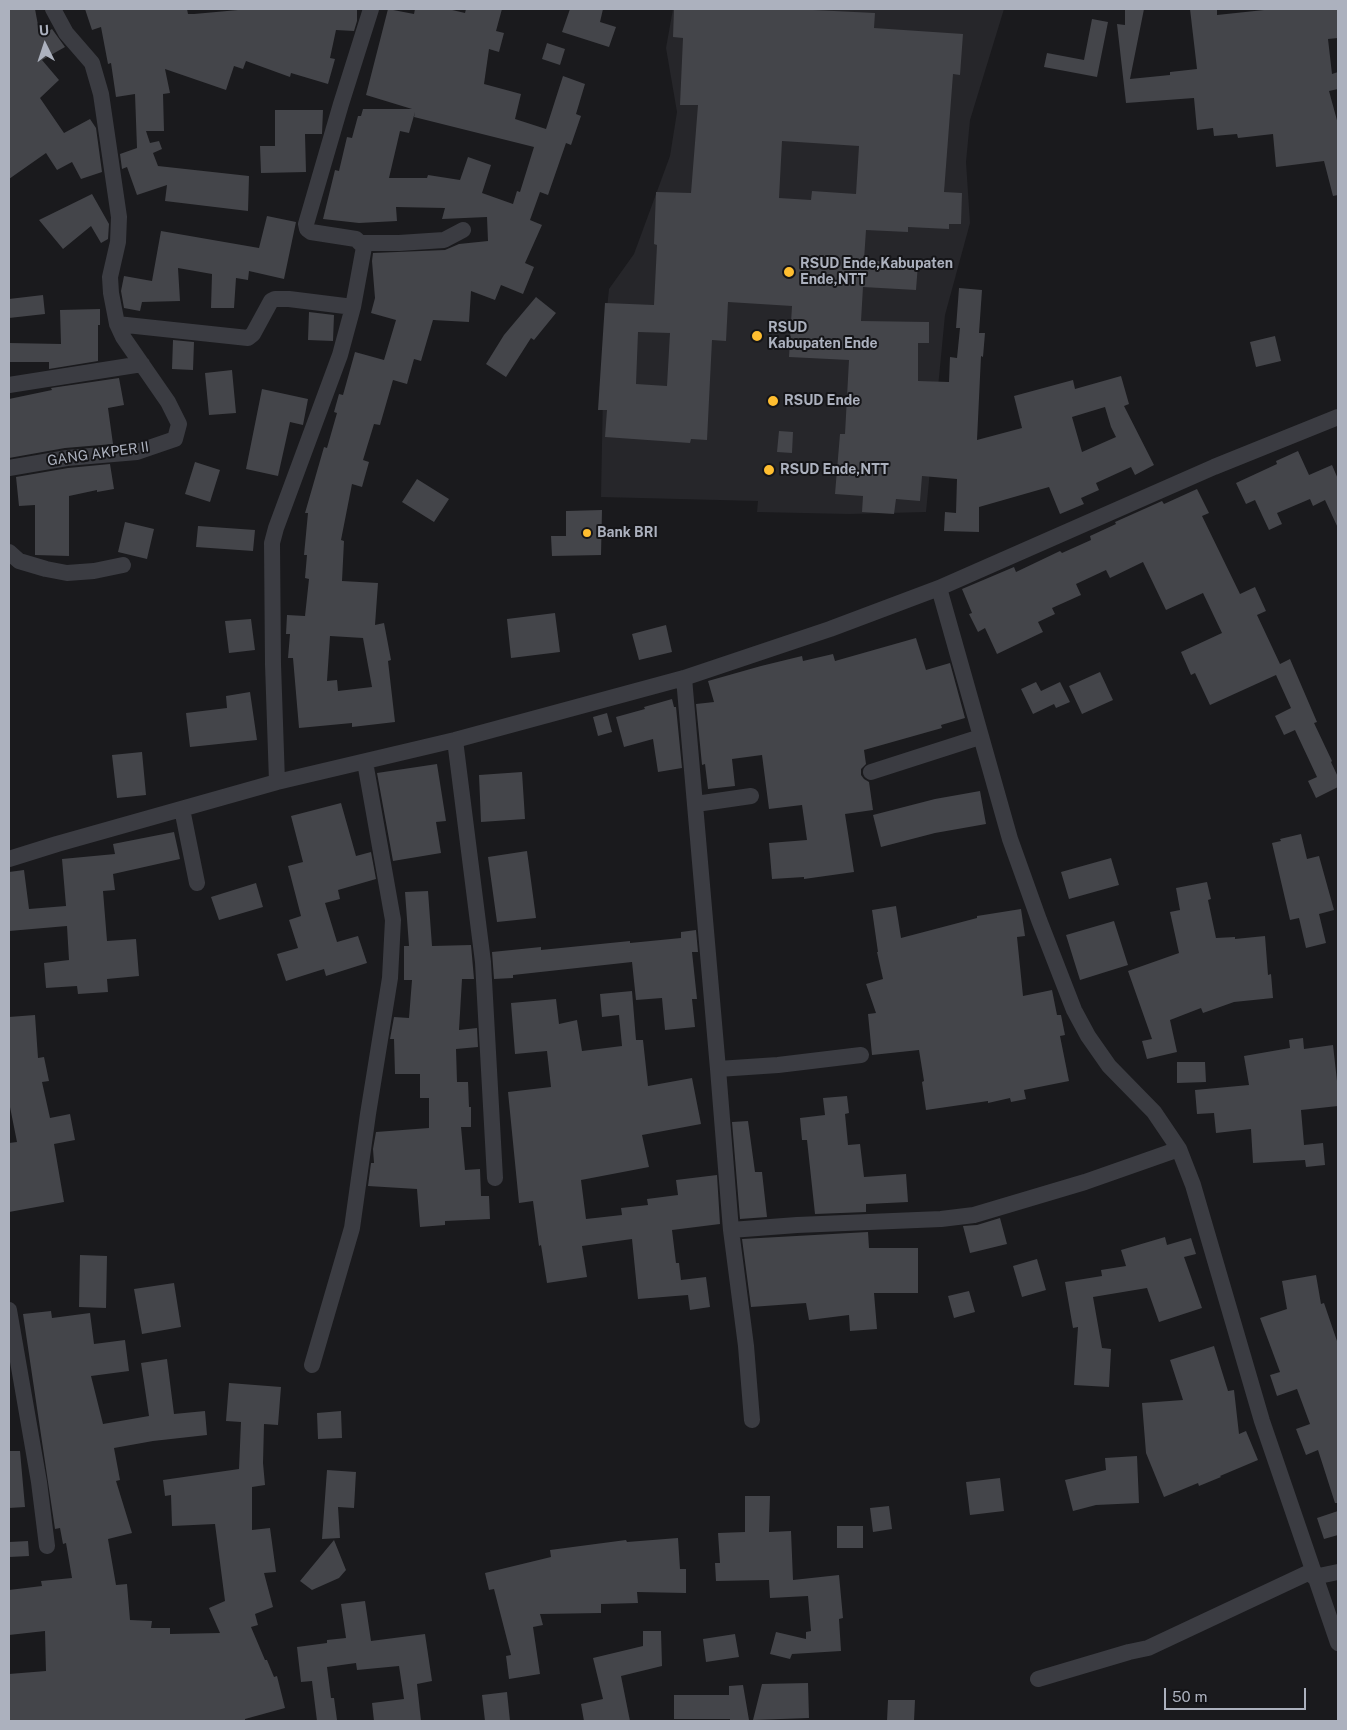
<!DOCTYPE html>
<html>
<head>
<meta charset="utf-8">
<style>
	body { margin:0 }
	#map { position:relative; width:1347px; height:1730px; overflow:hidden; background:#1a1a1d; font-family:"Public Sans",sans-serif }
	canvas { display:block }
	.frame { position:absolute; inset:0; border:10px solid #acb1be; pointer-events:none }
	.north { position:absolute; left:20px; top:20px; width:50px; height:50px; -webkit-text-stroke:4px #151518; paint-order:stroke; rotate:356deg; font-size:14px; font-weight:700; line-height:20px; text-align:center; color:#acb1be }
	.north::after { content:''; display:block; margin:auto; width:18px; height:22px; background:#acb1be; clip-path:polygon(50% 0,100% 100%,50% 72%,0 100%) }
	.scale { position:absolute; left:1164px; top:1688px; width:142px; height:22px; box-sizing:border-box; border:2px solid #acb1be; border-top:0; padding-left:6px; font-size:15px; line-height:18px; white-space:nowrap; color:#acb1be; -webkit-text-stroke:4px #151518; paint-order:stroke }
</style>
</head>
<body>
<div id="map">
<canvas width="1347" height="1730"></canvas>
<div class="frame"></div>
<div class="north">U</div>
<div class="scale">50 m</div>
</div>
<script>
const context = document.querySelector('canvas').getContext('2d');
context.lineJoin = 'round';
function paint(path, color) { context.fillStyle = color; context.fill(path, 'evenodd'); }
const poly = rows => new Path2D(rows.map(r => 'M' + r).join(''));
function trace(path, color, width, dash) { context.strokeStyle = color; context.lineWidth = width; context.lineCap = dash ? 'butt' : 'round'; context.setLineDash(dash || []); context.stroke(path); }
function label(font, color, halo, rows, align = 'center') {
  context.font = font + ' "Public Sans",sans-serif'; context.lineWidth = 4; context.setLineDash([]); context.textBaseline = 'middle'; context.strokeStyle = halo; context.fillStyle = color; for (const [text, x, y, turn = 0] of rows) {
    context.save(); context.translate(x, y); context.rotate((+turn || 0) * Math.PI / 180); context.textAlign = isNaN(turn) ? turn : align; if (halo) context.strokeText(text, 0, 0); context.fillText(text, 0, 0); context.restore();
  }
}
paint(poly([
	[673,9,1004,9,970,120,966,162,970,223,945,315,926,512,849,514,757,512,758,501,601,497,604,337,609,289,634,254,670,156,677,112,666,48]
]), '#26262a');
paint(poly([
	[9,9,35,9,40,36,52,29,65,47,42,60,59,80,40,98,64,133,90,119,96,128,102,172,81,179,72,162,57,170,46,153,9,179],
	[85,9,187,9,188,14,194,14,238,10,238,9,357,9,357,21,354,31,336,30,330,58,335,59,328,84,291,73,290,77,246,61,243,69,234,66,226,90,165,69,170,93,163,94,164,131,146,131,150,143,159,141,162,149,153,153,158,166,249,176,248,211,165,201,167,185,137,195,127,167,122,169,120,154,137,148,135,94,116,97,111,63,108,64,101,27,92,30],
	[388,9,414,14,415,9,448,9,465,13,466,9,502,9,496,31,504,33,499,52,489,49,484,84,521,94,515,119,546,129,563,76,585,84,576,114,581,116,571,145,566,143,548,195,540,192,530,220,542,225,525,263,534,267,523,294,501,285,495,300,471,291,469,322,433,320,421,361,414,359,407,384,393,380,380,425,374,424,363,460,369,462,362,487,352,484,341,540,344,541,342,581,378,583,375,625,384,623,391,660,388,661,395,722,352,727,352,723,299,728,293,658,288,658,290,634,286,634,287,615,305,616,309,579,305,578,307,555,304,555,308,513,305,513,324,447,327,448,337,413,334,412,339,394,343,395,355,352,384,360,396,320,371,313,375,298,372,261,373,253,445,250,459,244,488,241,487,217,442,219,445,208,396,207,397,221,359,223,323,219,335,170,339,171,347,137,352,138,358,116,361,116,363,109,412,109,366,95],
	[415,112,414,117,534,147,520,192,517,191,513,204,482,193,491,165,468,157,460,180,428,175,427,178,389,178,400,131,409,133],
	[330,636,363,638,372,687,338,691,337,680,327,681],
	[570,9,603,9,600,22,616,27,609,47,562,32],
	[674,9,793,9,875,13,874,28,963,34,960,75,953,74,944,192,962,193,961,224,949,224,949,229,908,227,908,232,866,230,864,260,918,264,916,290,863,287,861,321,929,322,929,343,918,343,918,381,949,382,950,357,957,358,960,328,956,328,959,288,982,290,979,333,985,333,983,357,981,356,977,440,1022,428,1014,396,1073,380,1075,389,1121,376,1129,404,1124,406,1154,465,1135,475,1131,467,1096,483,1099,490,1081,498,1084,504,1060,514,1049,487,979,507,979,532,944,531,945,512,956,513,957,479,922,476,920,501,896,499,894,514,862,512,863,496,835,494,840,434,845,434,849,360,789,357,792,306,728,302,726,341,712,340,707,440,691,439,690,443,605,437,607,410,598,410,605,303,654,305,657,245,654,244,656,192,691,193,698,105,680,105,683,38,673,37],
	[782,141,859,146,856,194,812,191,811,200,779,198],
	[638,332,670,333,667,386,636,384],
	[1105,407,1111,427,1116,437,1082,452,1072,417],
	[1125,9,1144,9,1130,79,1170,75,1170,72,1197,69,1190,9,1217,9,1217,15,1264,10,1264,9,1338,9,1338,38,1328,39,1332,74,1338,72,1338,89,1329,91,1338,124,1338,195,1333,196,1324,161,1276,167,1273,134,1238,138,1237,134,1214,136,1213,128,1197,130,1194,98,1126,103,1117,24,1125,25],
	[1092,19,1108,22,1097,77,1044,67,1047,53,1084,60],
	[547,43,565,49,560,65,542,59],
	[275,110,323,110,322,134,305,134,306,172,261,173,260,146,275,146],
	[92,194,109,224,108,239,101,243,91,226,63,249,39,220],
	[267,216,296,222,284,279,249,271,248,280,236,278,234,308,211,308,212,274,178,268,180,301,142,302,140,311,124,308,121,291,124,276,152,281,161,231,259,248],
	[43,295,45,314,9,318,9,299],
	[536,297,556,313,534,340,531,338,506,377,486,364,504,335],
	[100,309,100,325,98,325,98,361,49,369,49,362,9,362,9,343,61,344,60,310],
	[309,312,334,315,333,341,308,340],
	[1275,336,1281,361,1256,367,1250,342],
	[173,340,194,342,193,370,172,369],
	[232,370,236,413,209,415,205,373],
	[119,378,124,405,108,408,113,444,65,448,9,458,9,399,52,390,51,388],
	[262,389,308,399,303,425,290,422,278,476,246,469],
	[779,431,793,432,792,453,777,452],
	[1298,451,1309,475,1332,465,1338,479,1338,528,1325,500,1313,506,1310,499,1277,513,1282,524,1269,530,1255,500,1246,504,1236,483,1277,464,1276,461],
	[195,462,220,470,210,502,185,494],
	[110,464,114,489,97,492,97,490,69,496,69,556,35,555,35,505,19,506,16,477,68,468],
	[417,479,449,499,434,522,402,502],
	[1197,489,1209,513,1202,516,1240,594,1255,587,1266,611,1257,615,1280,664,1290,659,1317,722,1314,723,1332,761,1331,762,1338,777,1338,787,1316,798,1308,781,1317,777,1295,730,1284,735,1275,716,1291,708,1276,675,1210,705,1195,673,1191,675,1181,652,1222,633,1203,593,1166,610,1143,562,1110,578,1106,570,1076,584,1081,595,1052,608,1055,614,1038,622,1043,632,997,654,985,628,978,632,969,614,972,613,962,589,1014,567,1016,572,1060,551,1062,553,1091,540,1090,536,1116,524,1115,522,1162,501,1164,504],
	[602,510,601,555,552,556,551,536,566,536,566,511],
	[125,522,154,529,147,559,118,552],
	[198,526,255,530,253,551,196,547],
	[555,613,560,652,511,658,507,619],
	[251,619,255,650,229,653,225,621],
	[666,625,672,652,639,660,632,634],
	[916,638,926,670,950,663,965,718,941,725,942,728,864,750,866,764,861,769,861,775,864,779,869,782,873,810,845,814,854,872,804,879,804,877,772,879,769,843,807,840,802,805,769,809,762,755,732,759,735,786,708,789,705,764,702,765,696,704,714,702,708,681,761,666,802,656,803,661,833,654,835,661],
	[1100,672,1113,700,1082,714,1069,686],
	[1036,682,1041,691,1060,682,1070,702,1056,708,1054,704,1033,714,1021,689],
	[250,692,257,740,190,747,186,713,227,708,226,696],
	[672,699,674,707,676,707,682,768,658,772,653,739,624,747,616,717,645,709,644,707],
	[607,713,612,732,598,736,593,717],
	[142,752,146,795,117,798,112,755],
	[437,764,446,821,436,822,441,853,393,861,377,773],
	[522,772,525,819,481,822,479,775],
	[980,791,986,824,935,833,881,847,873,815,935,799],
	[341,803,356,856,371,852,376,879,338,890,340,899,325,903,337,942,358,936,367,963,326,976,324,969,286,981,277,954,298,948,289,920,301,916,288,866,303,862,291,816],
	[174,832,180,859,113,874,115,890,103,891,107,941,136,939,139,976,107,979,108,992,78,994,77,986,46,988,44,963,69,960,67,926,9,931,9,872,24,870,29,909,66,906,62,859,115,854,113,844],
	[1301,834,1307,859,1319,856,1334,910,1319,914,1326,943,1306,948,1299,918,1290,920,1272,843,1281,841,1280,839],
	[527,851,536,918,497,922,488,857],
	[1111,858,1119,885,1069,899,1061,872],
	[1207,882,1211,899,1208,900,1216,938,1235,937,1235,939,1265,936,1268,975,1271,974,1273,998,1234,1002,1203,1013,1201,1008,1170,1020,1177,1052,1147,1059,1142,1041,1152,1039,1128,971,1179,953,1170,912,1180,910,1176,888],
	[256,883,263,907,219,920,211,897],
	[428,891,432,946,471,945,474,979,462,979,459,1030,477,1028,478,1047,456,1049,457,1082,468,1082,469,1107,471,1107,471,1127,461,1127,465,1170,480,1169,481,1196,489,1196,490,1219,445,1221,445,1225,420,1227,417,1189,368,1186,371,1163,374,1163,373,1149,376,1132,429,1128,429,1098,420,1098,420,1074,395,1074,394,1039,390,1039,394,1017,409,1018,412,980,404,980,404,946,409,946,405,892],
	[896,906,901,938,977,918,977,916,1021,909,1025,936,1017,937,1023,996,1052,990,1057,1015,1061,1015,1065,1035,1060,1036,1069,1081,1024,1090,1026,1099,1011,1102,1010,1098,988,1103,988,1101,926,1110,922,1082,924,1081,919,1050,872,1055,868,1014,876,1013,866,984,883,979,877,952,878,952,872,910],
	[1114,921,1128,965,1080,980,1066,935],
	[696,930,698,952,692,952,697,999,692,999,695,1027,665,1030,662,998,636,1000,632,962,513,975,513,978,494,979,492,952,541,947,541,950,630,941,630,943,681,938,681,932],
	[632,991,636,1040,643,1040,648,1086,692,1078,701,1124,642,1135,649,1167,581,1180,586,1219,622,1215,621,1208,648,1205,647,1199,678,1195,676,1180,717,1175,720,1224,672,1230,676,1263,679,1263,681,1280,706,1277,710,1307,690,1310,688,1295,638,1299,632,1239,582,1246,587,1277,547,1283,541,1245,539,1246,533,1201,519,1203,508,1092,551,1087,547,1051,515,1054,511,1003,556,999,559,1024,577,1020,582,1051,622,1046,619,1015,602,1017,600,994],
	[35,1015,38,1058,44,1057,49,1081,42,1082,50,1118,70,1114,75,1140,54,1144,64,1202,9,1212,9,1143,17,1142,9,1102,9,1017],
	[1303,1038,1304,1049,1333,1045,1338,1090,1338,1106,1301,1110,1304,1145,1323,1143,1325,1165,1306,1167,1305,1160,1253,1163,1251,1129,1216,1133,1214,1113,1197,1114,1195,1090,1249,1085,1244,1056,1290,1048,1289,1040],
	[1177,1062,1205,1062,1206,1082,1177,1083],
	[847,1096,849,1113,845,1114,848,1145,860,1144,864,1177,906,1174,908,1202,866,1204,866,1212,815,1214,807,1140,802,1140,800,1118,825,1115,823,1098],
	[748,1121,755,1172,762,1172,767,1217,740,1219,732,1122],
	[1000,1218,1007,1244,970,1253,963,1226,977,1225],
	[868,1232,869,1248,918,1248,918,1293,874,1293,877,1329,850,1331,849,1315,809,1320,806,1303,751,1307,742,1239],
	[1165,1237,1167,1245,1191,1238,1196,1254,1184,1257,1202,1308,1159,1322,1147,1288,1093,1297,1102,1348,1111,1349,1109,1387,1074,1385,1078,1327,1073,1328,1065,1282,1102,1276,1101,1270,1126,1266,1121,1250],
	[80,1255,107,1256,106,1308,79,1307],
	[1037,1259,1046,1290,1022,1297,1013,1266],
	[1316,1275,1321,1304,1324,1303,1338,1344,1338,1503,1335,1503,1318,1450,1306,1455,1296,1429,1310,1424,1297,1389,1277,1396,1270,1375,1280,1372,1260,1318,1287,1309,1282,1281],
	[174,1283,181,1327,142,1334,134,1289],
	[969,1291,975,1312,954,1318,948,1296],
	[51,1311,52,1318,90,1313,94,1344,125,1340,129,1371,91,1376,103,1424,149,1416,141,1363,167,1359,174,1414,205,1411,207,1435,153,1441,114,1448,120,1480,116,1481,132,1533,108,1539,116,1585,127,1584,130,1620,152,1621,151,1628,170,1628,170,1634,220,1633,209,1608,225,1601,215,1524,172,1526,171,1495,165,1496,163,1480,239,1469,241,1422,226,1421,229,1383,281,1387,278,1425,264,1424,263,1463,265,1485,252,1487,252,1530,270,1528,276,1572,264,1573,273,1607,255,1614,258,1625,251,1627,265,1660,267,1660,274,1677,277,1676,285,1708,245,1719,245,1721,9,1721,9,1674,46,1671,45,1631,9,1635,9,1590,42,1586,41,1581,72,1578,66,1543,63,1544,60,1528,55,1529,23,1314],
	[1214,1346,1228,1391,1234,1390,1239,1434,1246,1431,1258,1460,1220,1476,1221,1477,1199,1486,1198,1483,1164,1497,1146,1453,1142,1403,1183,1400,1170,1360],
	[341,1411,342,1438,318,1439,317,1413],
	[9,1451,20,1451,25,1507,9,1508],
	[1137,1456,1139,1503,1096,1505,1073,1511,1065,1480,1106,1470,1105,1458],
	[327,1470,356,1472,354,1508,338,1507,340,1538,322,1539],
	[1000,1478,1004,1511,970,1515,966,1482],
	[745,1496,770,1496,769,1532,791,1531,793,1580,839,1575,843,1618,839,1619,841,1651,792,1654,790,1659,770,1654,776,1632,806,1639,806,1632,811,1631,808,1596,770,1598,769,1580,716,1581,715,1563,720,1563,718,1533,745,1532],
	[889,1506,892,1529,873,1532,870,1508],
	[1338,1511,1338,1535,1324,1539,1317,1518],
	[837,1526,863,1526,863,1548,837,1548],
	[678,1538,680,1569,686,1569,686,1593,637,1592,638,1603,601,1604,601,1613,540,1614,543,1625,533,1627,540,1674,509,1679,506,1656,511,1655,494,1589,489,1590,485,1573,551,1557,550,1550,626,1540,627,1542],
	[334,1540,346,1570,339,1578,312,1590,300,1581],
	[28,1541,29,1556,9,1557,9,1542],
	[365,1601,371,1641,425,1634,432,1681,417,1684,421,1721,374,1721,372,1703,404,1699,399,1666,357,1670,356,1663,327,1667,331,1698,334,1698,337,1720,317,1721,312,1681,301,1682,297,1647,327,1643,327,1640,346,1638,341,1604],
	[643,1631,661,1631,662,1666,621,1676,630,1721,584,1721,581,1704,603,1699,593,1658,643,1646],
	[735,1634,739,1657,706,1662,703,1639],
	[808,1683,809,1718,753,1720,762,1684],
	[743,1685,749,1720,730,1721,730,1719,674,1719,674,1695,729,1695,729,1686],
	[507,1692,510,1721,485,1721,482,1695],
	[888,1700,915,1700,914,1721,887,1721]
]), '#44454a');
trace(poly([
	[361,243,399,243,444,240,463,230],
	[117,324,248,338,253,334,271,301,275,299,289,299,353,307],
	[9,385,142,364],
	[9,468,67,458,137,452,175,439,179,424,168,402,123,337,117,324,111,293,110,277,118,242,119,217,101,94,92,63,66,33,53,9],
	[9,552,19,561,46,569,67,573,94,571,123,565],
	[939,588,1010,839,1039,920,1074,1010,1088,1036,1109,1066,1154,1112,1179,1149,1193,1185,1262,1421,1338,1643],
	[684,678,718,1069,731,1230,746,1346,752,1420],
	[455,740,483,962,495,1178],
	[871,772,980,737],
	[277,782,273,664,272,543,276,528,340,355,353,307,364,247,356,239,311,232,307,229,306,224,341,104,371,9],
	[696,804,751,796],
	[182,809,197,883],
	[9,859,57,844,277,782,455,740,684,678,830,629,939,588,1214,467,1338,417],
	[718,1069,778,1065,861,1055],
	[731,1230,797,1225,941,1219,974,1215,1085,1182,1179,1149],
	[9,1310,39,1482,47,1546],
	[312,1365,352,1228,368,1114,390,978,393,920,365,762],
	[1314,1577,1338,1572],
	[1038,1679,1129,1652,1148,1648,1312,1571]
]), '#3b3c42', 16);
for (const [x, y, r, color] of [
	[789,272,6,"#ffbe30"],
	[757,336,6,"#ffbe30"],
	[773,401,6,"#ffbe30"],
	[769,470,6,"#ffbe30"],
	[587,533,5,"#ffbe30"]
]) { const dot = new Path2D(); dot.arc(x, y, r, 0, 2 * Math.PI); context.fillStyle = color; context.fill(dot); trace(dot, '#151518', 2); }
label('bold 14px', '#acb1be', '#151518', [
	["RSUD Ende,Kabupaten",800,264],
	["Ende,NTT",800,280],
	["RSUD",768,328],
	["Kabupaten Ende",768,344],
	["RSUD Ende",784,401],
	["RSUD Ende,NTT",780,470],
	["Bank BRI",597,533]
], 'left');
label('14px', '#acb1be', '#151518', [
	["GANG AKPER II",98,454,-8]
]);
</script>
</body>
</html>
